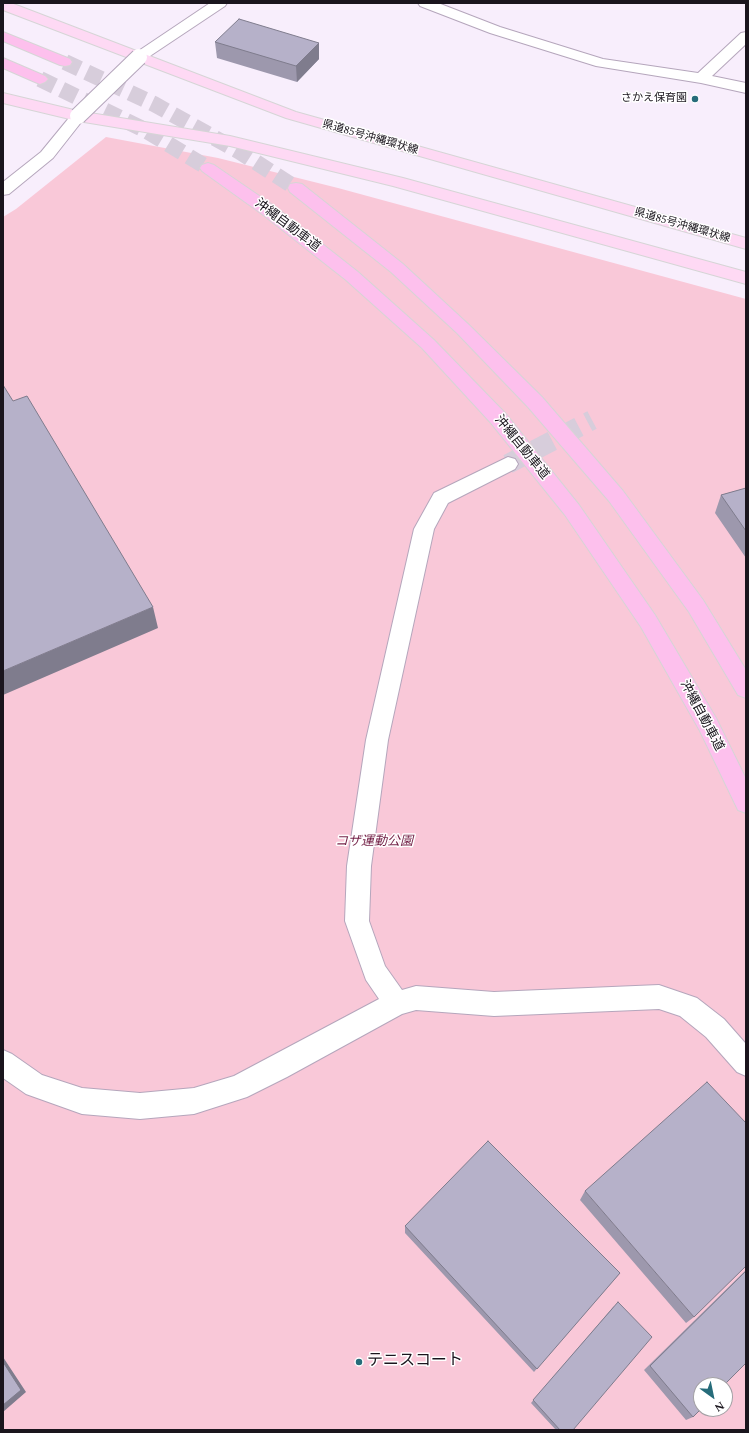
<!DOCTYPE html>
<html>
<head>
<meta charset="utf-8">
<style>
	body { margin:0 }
	#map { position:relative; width:749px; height:1433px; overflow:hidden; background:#f8eefc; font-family:Spectral,serif }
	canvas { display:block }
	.frame { position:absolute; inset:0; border:4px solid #1a151d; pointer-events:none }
	.north { position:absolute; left:693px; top:1377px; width:40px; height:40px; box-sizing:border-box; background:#fff; border:1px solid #a3a1a5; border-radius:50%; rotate:147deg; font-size:11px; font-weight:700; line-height:16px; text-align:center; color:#1a151d }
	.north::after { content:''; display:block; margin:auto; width:14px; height:18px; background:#266c7a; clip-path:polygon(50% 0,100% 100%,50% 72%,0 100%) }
</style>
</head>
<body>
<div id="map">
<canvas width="749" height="1433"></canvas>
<div class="frame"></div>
<div class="north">N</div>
</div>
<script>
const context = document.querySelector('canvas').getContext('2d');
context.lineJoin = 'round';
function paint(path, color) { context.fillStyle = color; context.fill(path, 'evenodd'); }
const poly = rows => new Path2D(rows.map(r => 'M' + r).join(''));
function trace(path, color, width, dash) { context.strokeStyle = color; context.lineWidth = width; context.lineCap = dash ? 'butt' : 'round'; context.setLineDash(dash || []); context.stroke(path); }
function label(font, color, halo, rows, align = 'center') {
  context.font = font + ' Spectral,"Noto Sans JP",serif'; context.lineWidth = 3; context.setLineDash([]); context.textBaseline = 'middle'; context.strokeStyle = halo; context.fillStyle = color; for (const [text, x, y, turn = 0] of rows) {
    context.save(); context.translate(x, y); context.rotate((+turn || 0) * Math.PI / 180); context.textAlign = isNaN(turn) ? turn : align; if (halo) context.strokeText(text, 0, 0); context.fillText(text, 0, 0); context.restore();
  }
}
paint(poly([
	[106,137,218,158,338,188,746,299,746,1430,3,1430,3,217,16,209],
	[701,1385,725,1385,725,1409,701,1409]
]), '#f9c8d8');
trace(poly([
	[508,464,592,420]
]), '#d7cddb', 20, [20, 10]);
trace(poly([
	[65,62,154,104,240,152,296,188],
	[40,79,145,130,208,168]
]), '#d7cddb', 16, [16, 8]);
const minor = poly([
	[210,3,227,3,225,6,144,60,139,61,134,60,132,57,134,54,210,3],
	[418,3,438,3,500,27,603,59,698,73,741,33,746,32,746,44,712,76,746,83,746,93,701,83,596,66,490,33,420,6,418,3],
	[78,111,83,113,86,116,53,158,9,194,3,195,3,182,41,152,73,113,78,111],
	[508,457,515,459,518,464,515,469,448,503,434,529,388,740,371,866,369,921,385,966,402,990,416,986,494,992,659,985,697,998,724,1019,746,1044,746,1076,737,1072,706,1037,680,1016,659,1009,494,1016,416,1010,402,1014,287,1077,247,1097,194,1114,140,1119,82,1114,26,1094,3,1078,3,1050,12,1054,42,1075,82,1088,140,1093,194,1088,234,1076,379,999,366,980,345,921,347,866,366,740,414,529,434,493,508,457]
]);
const major = poly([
	[3,3,11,3,296,112,746,238,746,249,286,118,3,10,3,3],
	[3,93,78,111,230,136,403,178,746,272,746,284,393,186,230,146,78,121,3,103,3,93]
]);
const highway = poly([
	[3,32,70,59,72,62,70,65,65,66,60,65,3,41,3,32],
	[3,58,45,76,48,79,45,82,40,84,35,82,3,68,3,58],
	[208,163,214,165,274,206,358,272,434,340,505,413,579,505,655,615,716,718,746,779,746,813,738,810,700,731,641,627,565,515,491,423,422,348,346,280,262,214,202,171,200,168,202,165,208,163],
	[296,183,302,184,403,264,469,325,542,397,623,491,703,600,746,670,746,698,738,695,689,612,609,501,528,407,457,333,391,272,290,192,288,188,290,184,296,183]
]);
trace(minor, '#b5a6bc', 2);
trace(major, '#d6d5d6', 2);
trace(highway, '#d6d5d6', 2);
paint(minor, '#fff');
paint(major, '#fed9f4');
paint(highway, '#fdc0ed');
const minorBridge = poly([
	[78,116,139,57]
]);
trace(minorBridge, '#b5a6bc', 18, []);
trace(minorBridge, '#fff', 16);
paint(poly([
	[215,42,319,59,297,82,217,58],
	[746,488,746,558,715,513,721,495],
	[585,1191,694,1317,686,1323,580,1200],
	[405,1226,620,1273,534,1372,405,1233],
	[746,1270,746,1363,693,1417,686,1420,644,1370],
	[614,1306,573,1430,556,1430,531,1403]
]), '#9d98ad');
paint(poly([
	[319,43,319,59,297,82,296,66],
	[153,607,158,628,3,695,3,671],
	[3,1357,26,1392,3,1412]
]), '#7f7c8d');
const building = poly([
	[239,19,319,43,296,66,215,42,239,19],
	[3,385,13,401,27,396,153,607,3,671,3,385],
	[746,488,746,531,721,495,746,488],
	[707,1082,746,1123,746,1266,694,1317,585,1191,707,1082],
	[488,1141,620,1273,537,1369,405,1226,488,1141],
	[746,1271,746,1363,724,1385,701,1385,701,1409,693,1417,650,1366,746,1271],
	[618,1302,652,1337,573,1430,560,1430,533,1400,618,1302],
	[3,1362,21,1390,3,1405,3,1362]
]);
paint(building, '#b6b1c9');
trace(building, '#7f7c8d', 1);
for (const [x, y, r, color] of [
	[695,99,4,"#266c7a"],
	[359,1362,4,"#266c7a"]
]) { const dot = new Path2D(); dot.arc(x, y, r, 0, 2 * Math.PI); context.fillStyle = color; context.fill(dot); trace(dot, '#fff', 1.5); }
label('11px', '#1a151d', '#fff', [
	["さかえ保育園",687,99]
], 'right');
label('11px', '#1a151d', '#fff', [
	["県道85号沖縄環状線",370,138,16],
	["県道85号沖縄環状線",682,226,16]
]);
label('13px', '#1a151d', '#fff', [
	["沖縄自動車道",287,226,37],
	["沖縄自動車道",521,448,51],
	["沖縄自動車道",701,716,62]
]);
label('italic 13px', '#721f45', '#fff', [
	["コザ運動公園",374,842]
]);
label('16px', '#1a151d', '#fff', [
	["テニスコート",367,1362]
], 'left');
</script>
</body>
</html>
